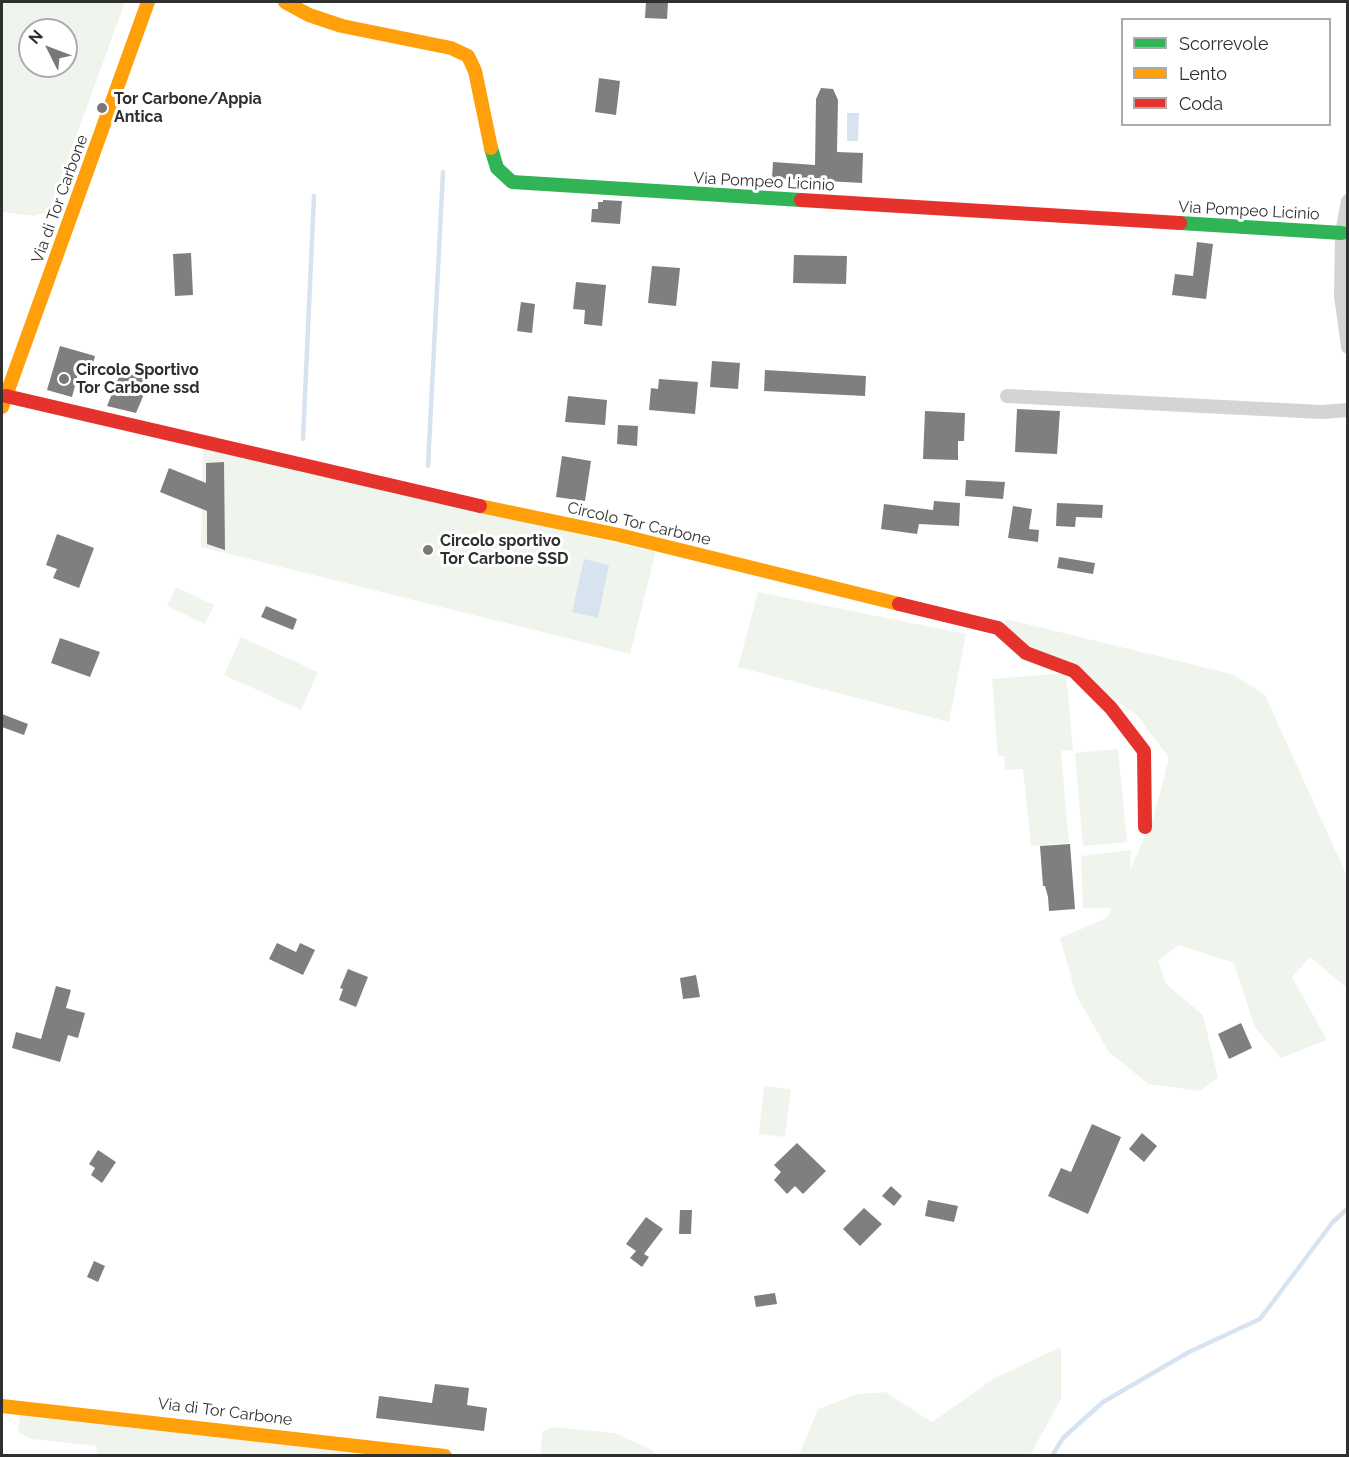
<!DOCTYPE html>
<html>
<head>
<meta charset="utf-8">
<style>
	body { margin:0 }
	#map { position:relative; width:1349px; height:1457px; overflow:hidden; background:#fff; font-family:Raleway,sans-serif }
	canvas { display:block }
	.frame { position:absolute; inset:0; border:3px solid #2f2f2f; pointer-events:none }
	.legend { position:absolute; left:1121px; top:18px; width:210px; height:108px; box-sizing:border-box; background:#fff; border:2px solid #acacac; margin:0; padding:8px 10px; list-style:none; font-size:18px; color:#2f2f2f }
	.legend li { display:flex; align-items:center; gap:12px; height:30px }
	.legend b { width:30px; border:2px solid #acacac }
	.north { position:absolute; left:18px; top:18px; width:60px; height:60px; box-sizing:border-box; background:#fff; border:2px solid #acacac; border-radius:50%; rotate:312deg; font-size:16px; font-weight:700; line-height:24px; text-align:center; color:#2f2f2f }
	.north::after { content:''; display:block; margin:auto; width:21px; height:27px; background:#787878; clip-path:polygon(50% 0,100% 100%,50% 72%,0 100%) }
</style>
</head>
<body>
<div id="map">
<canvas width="1349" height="1457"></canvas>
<div class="frame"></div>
<ul class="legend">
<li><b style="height:8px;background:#30b455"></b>Scorrevole</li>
<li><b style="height:8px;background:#ff9f0a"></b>Lento</li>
<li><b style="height:8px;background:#e5322d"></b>Coda</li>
</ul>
<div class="north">N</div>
</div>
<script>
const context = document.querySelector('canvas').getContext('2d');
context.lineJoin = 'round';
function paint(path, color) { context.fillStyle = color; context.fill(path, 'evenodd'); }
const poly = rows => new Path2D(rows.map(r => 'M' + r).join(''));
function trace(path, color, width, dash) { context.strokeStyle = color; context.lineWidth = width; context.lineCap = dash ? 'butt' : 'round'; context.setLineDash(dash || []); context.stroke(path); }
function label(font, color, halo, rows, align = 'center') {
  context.font = font + ' Raleway,sans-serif'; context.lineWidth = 6; context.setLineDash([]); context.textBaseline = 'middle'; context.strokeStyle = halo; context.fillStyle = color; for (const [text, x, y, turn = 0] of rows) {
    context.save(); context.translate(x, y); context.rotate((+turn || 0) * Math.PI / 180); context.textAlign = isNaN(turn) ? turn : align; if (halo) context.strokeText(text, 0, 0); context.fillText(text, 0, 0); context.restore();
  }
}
paint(poly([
	[2,2,125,2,49,211,34,216,2,212],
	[30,30,66,30,66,66,30,66],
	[203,446,656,552,630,654,201,547],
	[176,587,214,605,205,624,167,606],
	[758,592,966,634,949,722,738,667],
	[1006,619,1232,674,1265,695,1347,876,1347,988,1310,957,1292,977,1327,1040,1281,1058,1255,1028,1234,963,1179,945,1158,960,1166,984,1203,1015,1218,1078,1200,1091,1148,1084,1109,1052,1076,995,1060,938,1107,918,1111,908,1083,908,1081,856,1131,850,1130,869,1153,819,1169,758,1136,714,1073,673,999,633],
	[241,637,318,672,301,710,224,675],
	[1066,673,1073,750,1061,751,1069,843,1031,846,1023,769,1005,770,1004,756,998,756,992,679],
	[1118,749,1127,842,1083,846,1075,753],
	[764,1086,791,1089,785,1137,759,1134],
	[1061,1347,1061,1399,1030,1455,799,1455,818,1409,858,1394,885,1392,932,1422,995,1378],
	[20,1415,371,1455,96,1455,97,1446,32,1439,18,1432],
	[552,1427,615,1433,654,1451,656,1455,541,1455,542,1432]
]), '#eff5ec');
paint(poly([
	[847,113,859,113,858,141,847,141],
	[584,559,609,565,598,618,572,612]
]), '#d8e3f2');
trace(poly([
	[303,439,314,196],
	[428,466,443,172],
	[1052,1456,1063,1438,1103,1402,1189,1352,1260,1319,1332,1223,1348,1208]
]), '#d8e3f2', 4.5);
paint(poly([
	[646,2,668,2,667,19,645,18],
	[599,78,620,81,616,115,595,112],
	[821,88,833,89,838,100,837,152,863,153,862,183,772,178,773,162,815,165,816,99],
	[603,200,622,201,620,224,591,222,592,209,598,209,598,202,603,202],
	[1197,242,1213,244,1206,299,1172,295,1175,274,1193,276],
	[191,253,193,295,175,296,173,254],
	[794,255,847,256,846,284,793,283],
	[652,266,680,268,676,306,648,303],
	[576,282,606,285,602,326,584,324,585,310,573,309],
	[521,302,535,304,532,333,517,331],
	[60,346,95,356,91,370,80,367,72,397,47,390],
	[712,361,740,363,738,389,710,387],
	[123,367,150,380,136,413,107,406],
	[765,370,866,376,865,396,764,391],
	[659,379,698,382,695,414,649,410,651,388,658,389],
	[568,396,607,400,605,425,565,422],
	[1017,409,1060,411,1057,454,1015,452],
	[925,411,965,413,964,441,958,441,958,460,923,459],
	[618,425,638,426,637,446,617,444],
	[562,456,591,461,585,501,556,497],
	[224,462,225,550,207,544,207,511,160,492,169,468,206,483,206,463],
	[966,480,1005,482,1003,499,965,496],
	[934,501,960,503,959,526,919,524,917,534,881,529,884,504,933,510],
	[1057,503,1103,505,1102,518,1076,517,1075,527,1056,526],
	[1013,506,1032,509,1029,529,1039,530,1038,542,1008,538],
	[57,534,94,548,79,588,53,578,57,569,46,565],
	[1059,557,1095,563,1093,574,1057,568],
	[266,606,297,619,293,630,261,617],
	[60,638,100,652,90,677,51,663],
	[2,714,28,724,24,735,2,727],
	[1070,844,1075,909,1049,911,1048,897,1045,886,1043,886,1040,846],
	[277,943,296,952,300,943,315,950,303,975,269,959],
	[348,969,368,977,356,1007,339,1000,343,989,340,988],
	[696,975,700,997,683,999,680,978],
	[56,986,71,990,66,1008,85,1013,78,1038,68,1035,60,1062,12,1048,16,1032,41,1039],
	[1241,1023,1252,1048,1229,1059,1218,1034],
	[1092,1124,1121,1137,1088,1214,1048,1196,1061,1168,1071,1172],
	[1142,1133,1157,1146,1144,1162,1129,1149],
	[797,1143,826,1171,803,1194,795,1186,787,1194,774,1180,781,1172,774,1165],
	[98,1150,116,1162,102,1183,91,1175,95,1168,89,1164],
	[891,1186,902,1196,894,1206,882,1196],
	[928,1200,958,1206,954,1222,925,1216],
	[864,1208,882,1224,860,1246,843,1229],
	[680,1210,692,1210,691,1234,679,1234],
	[646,1217,663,1229,644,1254,649,1257,642,1267,630,1258,636,1251,626,1244],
	[94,1261,105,1266,98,1282,87,1277],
	[775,1293,777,1304,756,1307,754,1296],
	[435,1384,469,1388,467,1405,487,1408,484,1431,376,1418,379,1396,432,1403]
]), '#7f7f7f');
trace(poly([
	[1348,201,1342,233,1341,296,1348,347],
	[1007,396,1322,412,1348,410]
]), '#d4d4d4', 14);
trace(poly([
	[491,148,497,168,512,182,801,200],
	[1180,223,1342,233]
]), '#30b455', 14);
trace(poly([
	[285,2,309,15,342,26,451,48,468,56,475,71,491,148],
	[2,407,148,2],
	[480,506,619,535,899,604],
	[2,1406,445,1456]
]), '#ff9f0a', 14);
trace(poly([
	[801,200,1180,223],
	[6,396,480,506],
	[899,604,998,628,1026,653,1074,671,1111,708,1144,751,1145,827]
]), '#e5322d', 14);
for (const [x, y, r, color] of [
	[102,108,6,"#787878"],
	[64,379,6,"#787878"],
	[428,550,6,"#787878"]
]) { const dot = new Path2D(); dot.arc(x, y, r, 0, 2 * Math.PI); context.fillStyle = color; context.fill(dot); trace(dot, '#fff', 2); }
label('bold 16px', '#2f2f2f', '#fff', [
	["Tor Carbone/Appia",114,99],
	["Antica",114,117],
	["Circolo Sportivo",76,370],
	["Tor Carbone ssd",76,388],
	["Circolo sportivo",440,541],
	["Tor Carbone SSD",440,559]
], 'left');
label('16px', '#2f2f2f', '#fff', [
	["Via Pompeo Licinio",764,182,3],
	["Via di Tor Carbone",60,199,-70],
	["Via Pompeo Licinio",1249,211,3],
	["Circolo Tor Carbone",639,524,13],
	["Via di Tor Carbone",225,1412,7]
]);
</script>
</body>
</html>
